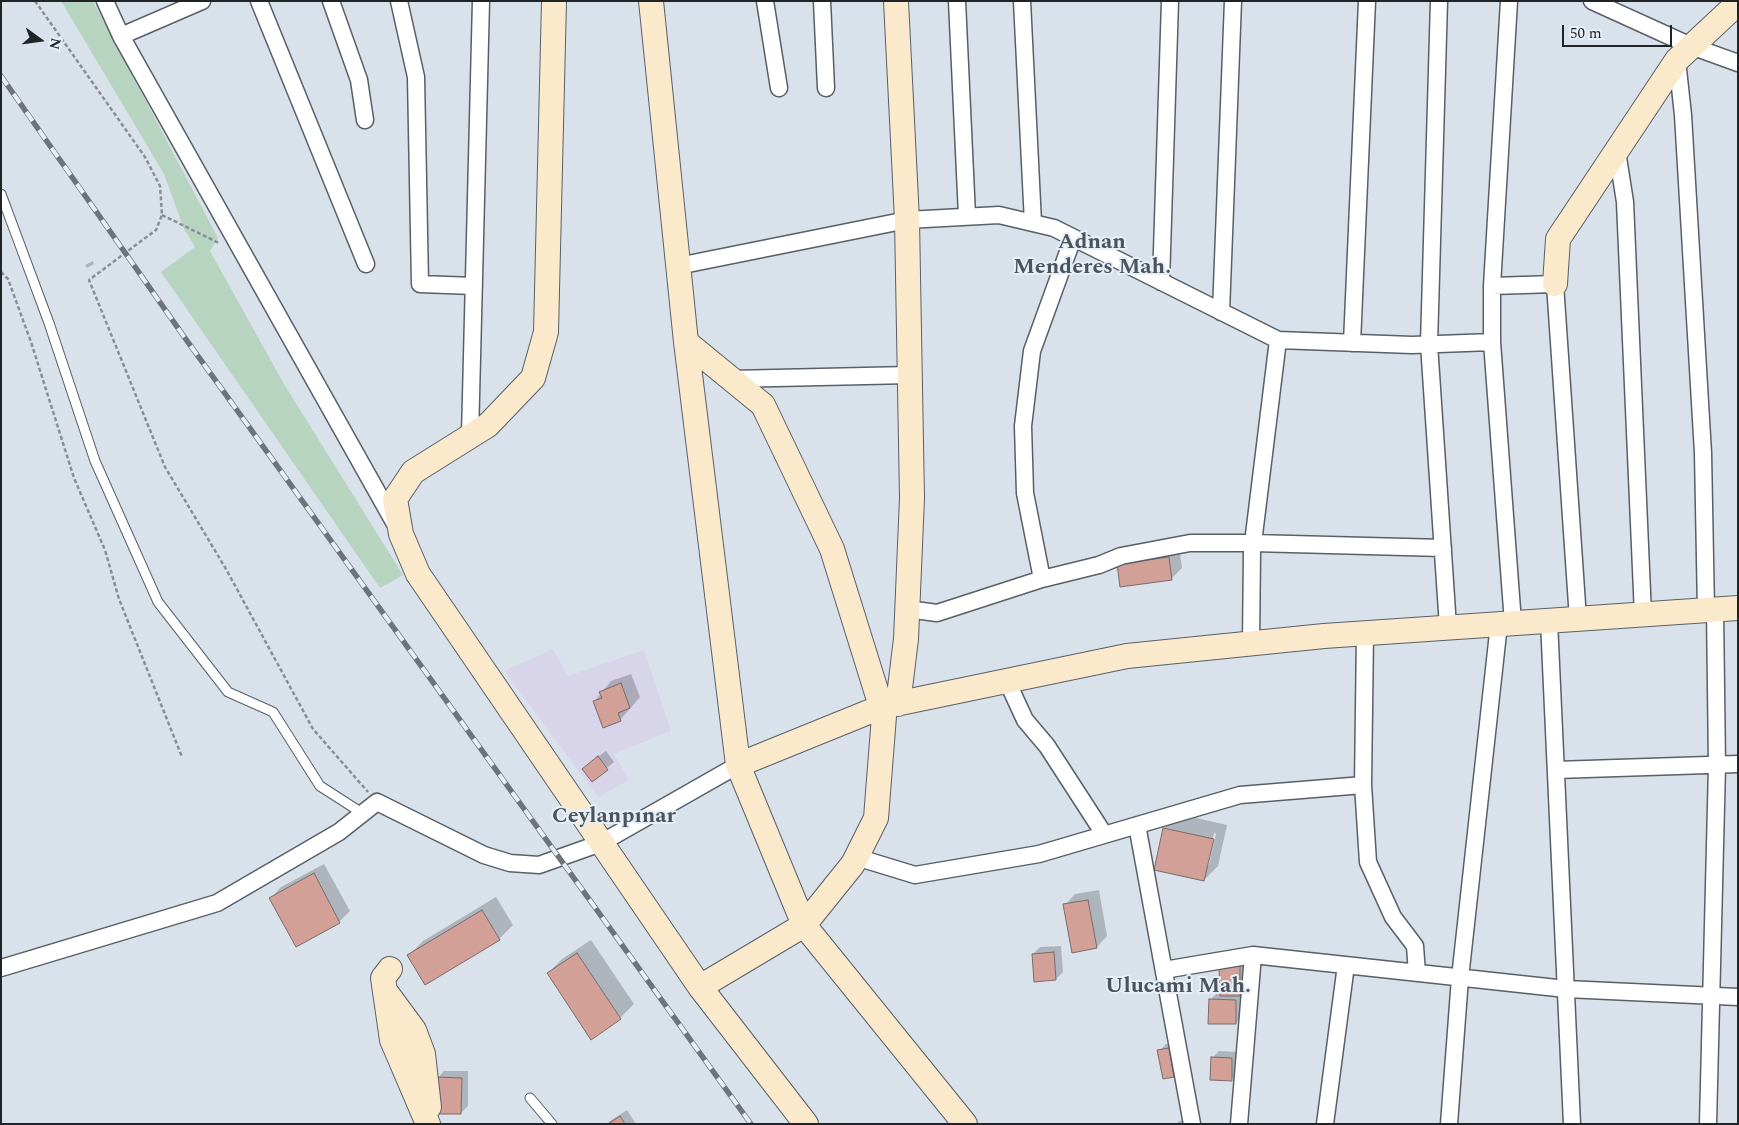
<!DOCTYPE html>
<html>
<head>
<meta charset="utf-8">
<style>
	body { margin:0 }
	#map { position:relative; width:1739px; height:1125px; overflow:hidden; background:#d9e2eb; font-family:Spectral,serif }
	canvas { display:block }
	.frame { position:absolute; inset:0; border:2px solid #212427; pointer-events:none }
	.north { position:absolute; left:15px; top:15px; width:50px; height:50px; -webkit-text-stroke:4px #e6eff8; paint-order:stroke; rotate:104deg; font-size:14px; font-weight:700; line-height:20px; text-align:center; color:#212427 }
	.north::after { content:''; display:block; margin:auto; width:18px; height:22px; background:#212427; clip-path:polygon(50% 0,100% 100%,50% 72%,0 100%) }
	.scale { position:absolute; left:1562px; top:25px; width:110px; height:22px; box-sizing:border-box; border:2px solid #212427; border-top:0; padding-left:6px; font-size:15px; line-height:18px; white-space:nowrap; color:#212427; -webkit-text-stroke:4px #e6eff8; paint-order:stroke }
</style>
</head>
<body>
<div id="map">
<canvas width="1739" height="1125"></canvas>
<div class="frame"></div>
<div class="north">N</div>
<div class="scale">50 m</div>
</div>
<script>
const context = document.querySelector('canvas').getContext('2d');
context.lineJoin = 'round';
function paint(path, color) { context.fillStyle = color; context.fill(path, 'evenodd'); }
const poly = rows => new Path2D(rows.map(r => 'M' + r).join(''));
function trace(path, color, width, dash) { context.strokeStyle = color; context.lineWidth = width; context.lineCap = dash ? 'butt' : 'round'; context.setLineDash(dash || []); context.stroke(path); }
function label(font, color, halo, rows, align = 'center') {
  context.font = font + ' Spectral,serif'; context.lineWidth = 4; context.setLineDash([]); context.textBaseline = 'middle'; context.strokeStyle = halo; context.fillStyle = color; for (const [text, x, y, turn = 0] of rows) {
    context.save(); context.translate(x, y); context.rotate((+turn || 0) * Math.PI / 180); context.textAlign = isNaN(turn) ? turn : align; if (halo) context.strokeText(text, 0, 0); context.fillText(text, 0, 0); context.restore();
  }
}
paint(poly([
	[553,649,568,676,644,650,671,731,614,754,629,780,598,797,504,671]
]), '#d8d4e9');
paint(poly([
	[61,1,93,1,218,238,210,251,284,384,403,575,380,588,161,272,195,247,184,229,164,174]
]), '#b7d4c0');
paint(poly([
	[93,261,94,264,87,268,85,265],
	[1179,547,1182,568,1171,579,1121,585,1129,554],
	[631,674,640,697,620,720,594,702,611,681],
	[606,751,614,762,592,780,591,762],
	[1179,814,1227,825,1218,866,1204,880,1164,828],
	[1214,833,1216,834,1209,865,1207,865],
	[324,864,350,911,339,922,297,945,271,898,281,887],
	[1099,890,1107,936,1097,947,1065,905,1075,894],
	[496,897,513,925,499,939,409,955,423,941],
	[591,940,634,1004,620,1018,548,973,562,959],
	[1061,946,1063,972,1056,979,1033,954,1040,947],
	[1246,959,1246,988,1241,994,1243,994,1242,1016,1236,1023,1210,1000,1217,993,1221,993,1227,960],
	[1176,1042,1181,1069,1174,1076,1159,1051,1166,1044],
	[1219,1051,1239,1052,1238,1073,1231,1079,1212,1058],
	[444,1071,468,1071,468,1106,461,1113,438,1078],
	[627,1110,636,1124,607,1124,610,1121],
	[1193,1119,1194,1124,1177,1124,1179,1121]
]), '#0003');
const building = poly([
	[1169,557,1172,580,1120,587,1117,564,1169,557],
	[621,683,630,708,618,713,621,721,603,728,593,701,602,698,599,692,621,683],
	[598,756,608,770,592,782,582,769,598,756],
	[1163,828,1214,839,1204,881,1154,870,1163,828],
	[314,873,340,923,296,947,269,898,314,873],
	[1088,900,1097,948,1072,953,1063,904,1088,900],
	[482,910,500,940,425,985,407,955,482,910],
	[1054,952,1056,980,1034,982,1032,954,1054,952],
	[577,953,621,1019,591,1040,547,973,577,953],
	[1219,966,1240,966,1240,996,1220,996,1219,966],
	[1209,999,1236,1000,1236,1024,1208,1024,1209,999],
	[1169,1048,1174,1077,1163,1079,1157,1050,1169,1048],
	[1211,1057,1232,1058,1232,1081,1210,1080,1211,1057],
	[436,1077,462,1078,461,1114,436,1114,436,1077],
	[620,1116,625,1124,608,1124,620,1116]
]);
paint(building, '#d2a097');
trace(building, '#766b69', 1);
const lane = poly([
	[1,194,49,323,95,461,158,602,228,692,273,712,320,786,362,813],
	[530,1098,552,1124]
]);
const street = poly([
	[105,1,121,36],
	[202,1,121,36,394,522],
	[259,1,366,264],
	[331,1,359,80,365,120],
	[399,1,416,77,420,284,474,286],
	[765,1,779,88],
	[822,1,826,88],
	[957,1,967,216],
	[1022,1,1033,223],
	[1439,1,1429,344,1448,627],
	[1509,1,1492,286,1492,342,1513,623],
	[1592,1,1691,46,1738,63],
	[1677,60,1683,115,1703,453,1706,611],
	[1617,151,1625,202,1643,615],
	[678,266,907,220,999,215,1054,228,1278,340,1412,345,1492,342],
	[1161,282,1170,1],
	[1492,286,1555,284,1578,619],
	[1221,312,1233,1],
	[1352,343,1367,1],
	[731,379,910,375],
	[470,436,481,1],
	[1042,579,1025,493,1023,426,1032,351,1073,238],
	[907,609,937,613,1042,579,1099,565,1121,556,1190,543,1253,543,1443,548],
	[1549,621,1572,1124],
	[1365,633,1363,785,1368,862,1393,917,1415,946,1417,973],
	[1251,643,1252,551,1278,340],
	[1007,681,1025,720,1047,746,1104,834],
	[1556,770,1738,764],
	[1137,825,1192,1124],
	[856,857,915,875,1039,854,1240,795,1363,785],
	[1,968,217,903,339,832,377,802,484,855,510,863,539,865,601,843,738,765],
	[1164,970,1253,955,1566,989,1738,997],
	[1239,1124,1253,955],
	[1325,1124,1346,965],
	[1449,1124,1460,978,1499,624],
	[1708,1124,1717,766,1715,610]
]);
const secondary = poly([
	[554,1,546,332,533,378,488,425,413,472,395,499,401,534,418,574,700,987,806,1124],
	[651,1,686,342,738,765,804,925,965,1124],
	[896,1,907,220,912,498,906,639,898,704],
	[1555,284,1558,239,1677,60,1738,3],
	[686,342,763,405,832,549,884,716,876,818,853,864,804,925,700,987],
	[738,765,881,707,1127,656,1324,636,1738,608],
	[390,969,383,978,392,1040,428,1124],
	[386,992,414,1030,423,1054,429,1107]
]);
trace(lane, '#585f67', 11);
trace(street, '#585f67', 19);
trace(secondary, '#585f67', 26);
trace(poly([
	[35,1,145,157,160,186,162,215,156,230,89,280,165,467,226,569,313,729,368,792],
	[162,215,219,243],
	[1,272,8,279,31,342,74,478,105,550,119,599,182,757]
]), '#888e95', 2.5, [4, 2.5]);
trace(lane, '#fff', 9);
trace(street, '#fff', 16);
trace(secondary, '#fbe9cc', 24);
const rail = poly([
	[1,76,185,338,751,1124]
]);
trace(rail, '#6e7379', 5.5);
trace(rail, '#e6eff8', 4, [11]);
label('bold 22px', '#4c535a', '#e6eff8', [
	["Adnan",1092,244],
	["Menderes Mah.",1092,269],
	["Ceylanpınar",614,818],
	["Ulucami Mah.",1178,988]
]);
</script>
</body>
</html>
